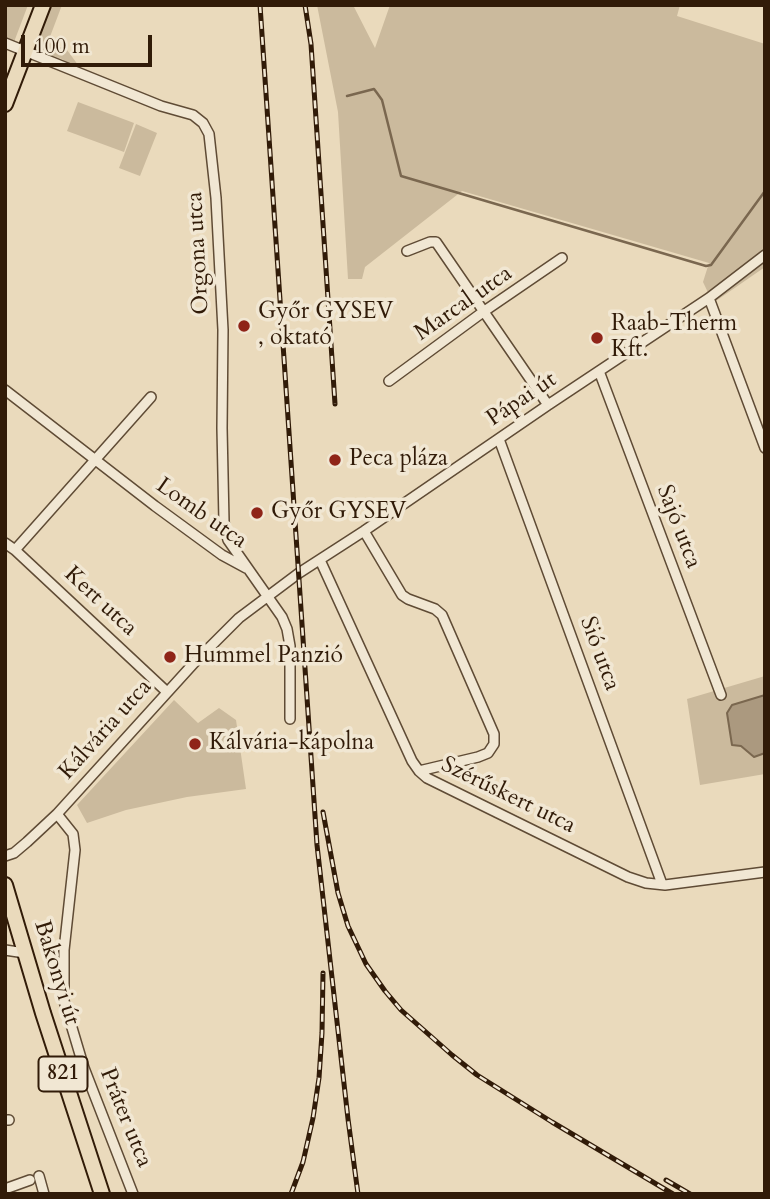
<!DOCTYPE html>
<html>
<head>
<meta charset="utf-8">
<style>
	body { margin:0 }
	#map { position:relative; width:770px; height:1199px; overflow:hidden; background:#eadabc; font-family:Cardo,serif }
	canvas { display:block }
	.frame { position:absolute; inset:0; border:7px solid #311b08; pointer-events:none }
	.scale { position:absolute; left:21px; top:35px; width:131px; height:32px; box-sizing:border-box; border:4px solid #311b08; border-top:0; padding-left:9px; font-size:21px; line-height:24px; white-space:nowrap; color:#311b08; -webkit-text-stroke:5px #f1e7d3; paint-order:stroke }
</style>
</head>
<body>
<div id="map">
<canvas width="770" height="1199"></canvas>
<div class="frame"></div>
<div class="scale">100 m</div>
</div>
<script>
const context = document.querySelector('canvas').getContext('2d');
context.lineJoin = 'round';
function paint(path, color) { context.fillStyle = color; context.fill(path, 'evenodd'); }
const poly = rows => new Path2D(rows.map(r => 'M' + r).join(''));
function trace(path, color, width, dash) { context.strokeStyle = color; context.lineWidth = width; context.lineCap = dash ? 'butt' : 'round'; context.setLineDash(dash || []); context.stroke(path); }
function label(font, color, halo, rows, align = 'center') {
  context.font = font + ' Cardo,serif'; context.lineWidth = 7; context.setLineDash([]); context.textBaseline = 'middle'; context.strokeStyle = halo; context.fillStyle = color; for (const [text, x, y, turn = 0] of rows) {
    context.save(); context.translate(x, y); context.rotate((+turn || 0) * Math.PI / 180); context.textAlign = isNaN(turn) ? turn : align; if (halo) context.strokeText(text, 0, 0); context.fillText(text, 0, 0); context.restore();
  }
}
paint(poly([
	[5,5,28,5,14,42,5,38],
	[44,5,62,5,48,42,67,50,84,73,62,59,30,48],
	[317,5,353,5,375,48,390,5,680,5,677,16,765,44,765,267,713,303,703,282,709,263,462,191,365,267,362,279,348,279,338,112],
	[78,102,134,123,124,152,67,131],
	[136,124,157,133,140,176,119,168],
	[765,676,765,695,732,705,727,713,732,745,741,746,754,757,765,753,765,774,700,785,687,699],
	[174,700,198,723,219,708,236,720,246,789,187,797,126,810,87,823,77,805]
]), '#cbba9d');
const water = poly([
	[765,695,765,753,754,757,741,746,732,745,727,713,732,705,765,695]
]);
paint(water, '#ab997f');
trace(water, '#7a674f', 2);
trace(poly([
	[347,96,374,89,377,93,382,100,401,176,706,266,711,265,765,191]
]), '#7a674f', 2.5);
const street = poly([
	[5,43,161,106,193,115,203,123,209,134,216,198,223,330,222,428,224,522,228,540,282,617,287,629,290,646,290,719],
	[407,251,430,242,436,242,548,405],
	[709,298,765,448],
	[599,371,721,695],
	[389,381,483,312,562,258],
	[5,390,155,506,222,555,246,568],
	[499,439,662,884],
	[364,531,402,595,408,599,435,609,442,615,494,734,494,744,488,753,478,757,419,771],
	[5,543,15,550,167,692],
	[15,550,151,397],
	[320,560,412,761,419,771,427,778,628,877,646,883,665,885,765,872],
	[57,814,73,834,75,850,64,950,64,1001,84,1068,133,1194],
	[5,856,14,853,27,842,57,814,194,663,239,618,299,573,364,531,548,405,709,298,765,255],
	[5,950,25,953],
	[5,1120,9,1120],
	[39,1176,44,1194],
	[5,1189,30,1180]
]);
const primary = poly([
	[5,104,43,5],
	[5,885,43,1013,102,1194]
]);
trace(street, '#5f4b35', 12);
trace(primary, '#311b08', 18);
trace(street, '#f1e7d3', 9);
trace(primary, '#eadabc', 14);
const rail = poly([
	[260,5,317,845,348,1119,358,1194],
	[305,5,311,44,335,404],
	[323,812,338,893,348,926,366,964,385,991,401,1010,452,1055,477,1075,552,1122,673,1194],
	[666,1180,690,1194],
	[291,1194,303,1162,313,1118,319,1078,322,1033,323,973]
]);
trace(rail, '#311b08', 5);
trace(rail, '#f1e7d3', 2.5, [8]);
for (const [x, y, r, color] of [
	[244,326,7,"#8f2418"],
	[597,338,7,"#8f2418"],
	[335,460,7,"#8f2418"],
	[257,513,7,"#8f2418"],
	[170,657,7,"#8f2418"],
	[195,744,7,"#8f2418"]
]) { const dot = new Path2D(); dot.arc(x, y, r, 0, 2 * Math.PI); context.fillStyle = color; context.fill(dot); trace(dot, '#f1e7d3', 2.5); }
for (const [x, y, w] of [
	[63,1074,49]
]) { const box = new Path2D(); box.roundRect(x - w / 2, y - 17.5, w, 35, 5); context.fillStyle = '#f1e7d3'; context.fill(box); trace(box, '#311b08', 2); }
label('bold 21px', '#311b08', null, [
	["821",63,1074]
]);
label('23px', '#311b08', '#f1e7d3', [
	["Orgona utca",199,253,-93],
	["Marcal utca",464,304,-35],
	["Pápai út",522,400,-34],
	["Lomb utca",201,514,35],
	["Sajó utca",678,527,69],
	["Kert utca",100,602,43],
	["Sió utca",599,654,70],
	["Kálvária utca",106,730,-48],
	["Szérűskert utca",508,796,26],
	["Bakonyi út",56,973,73],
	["Práter utca",125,1118,68]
]);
label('23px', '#311b08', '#f1e7d3', [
	["Győr GYSEV",258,313],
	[", oktató",258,339],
	["Raab-Therm",611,325],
	["Kft.",611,351],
	["Peca pláza",349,460],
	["Győr GYSEV",271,513],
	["Hummel Panzió",184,657],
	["Kálvária-kápolna",209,744]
], 'left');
</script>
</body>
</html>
